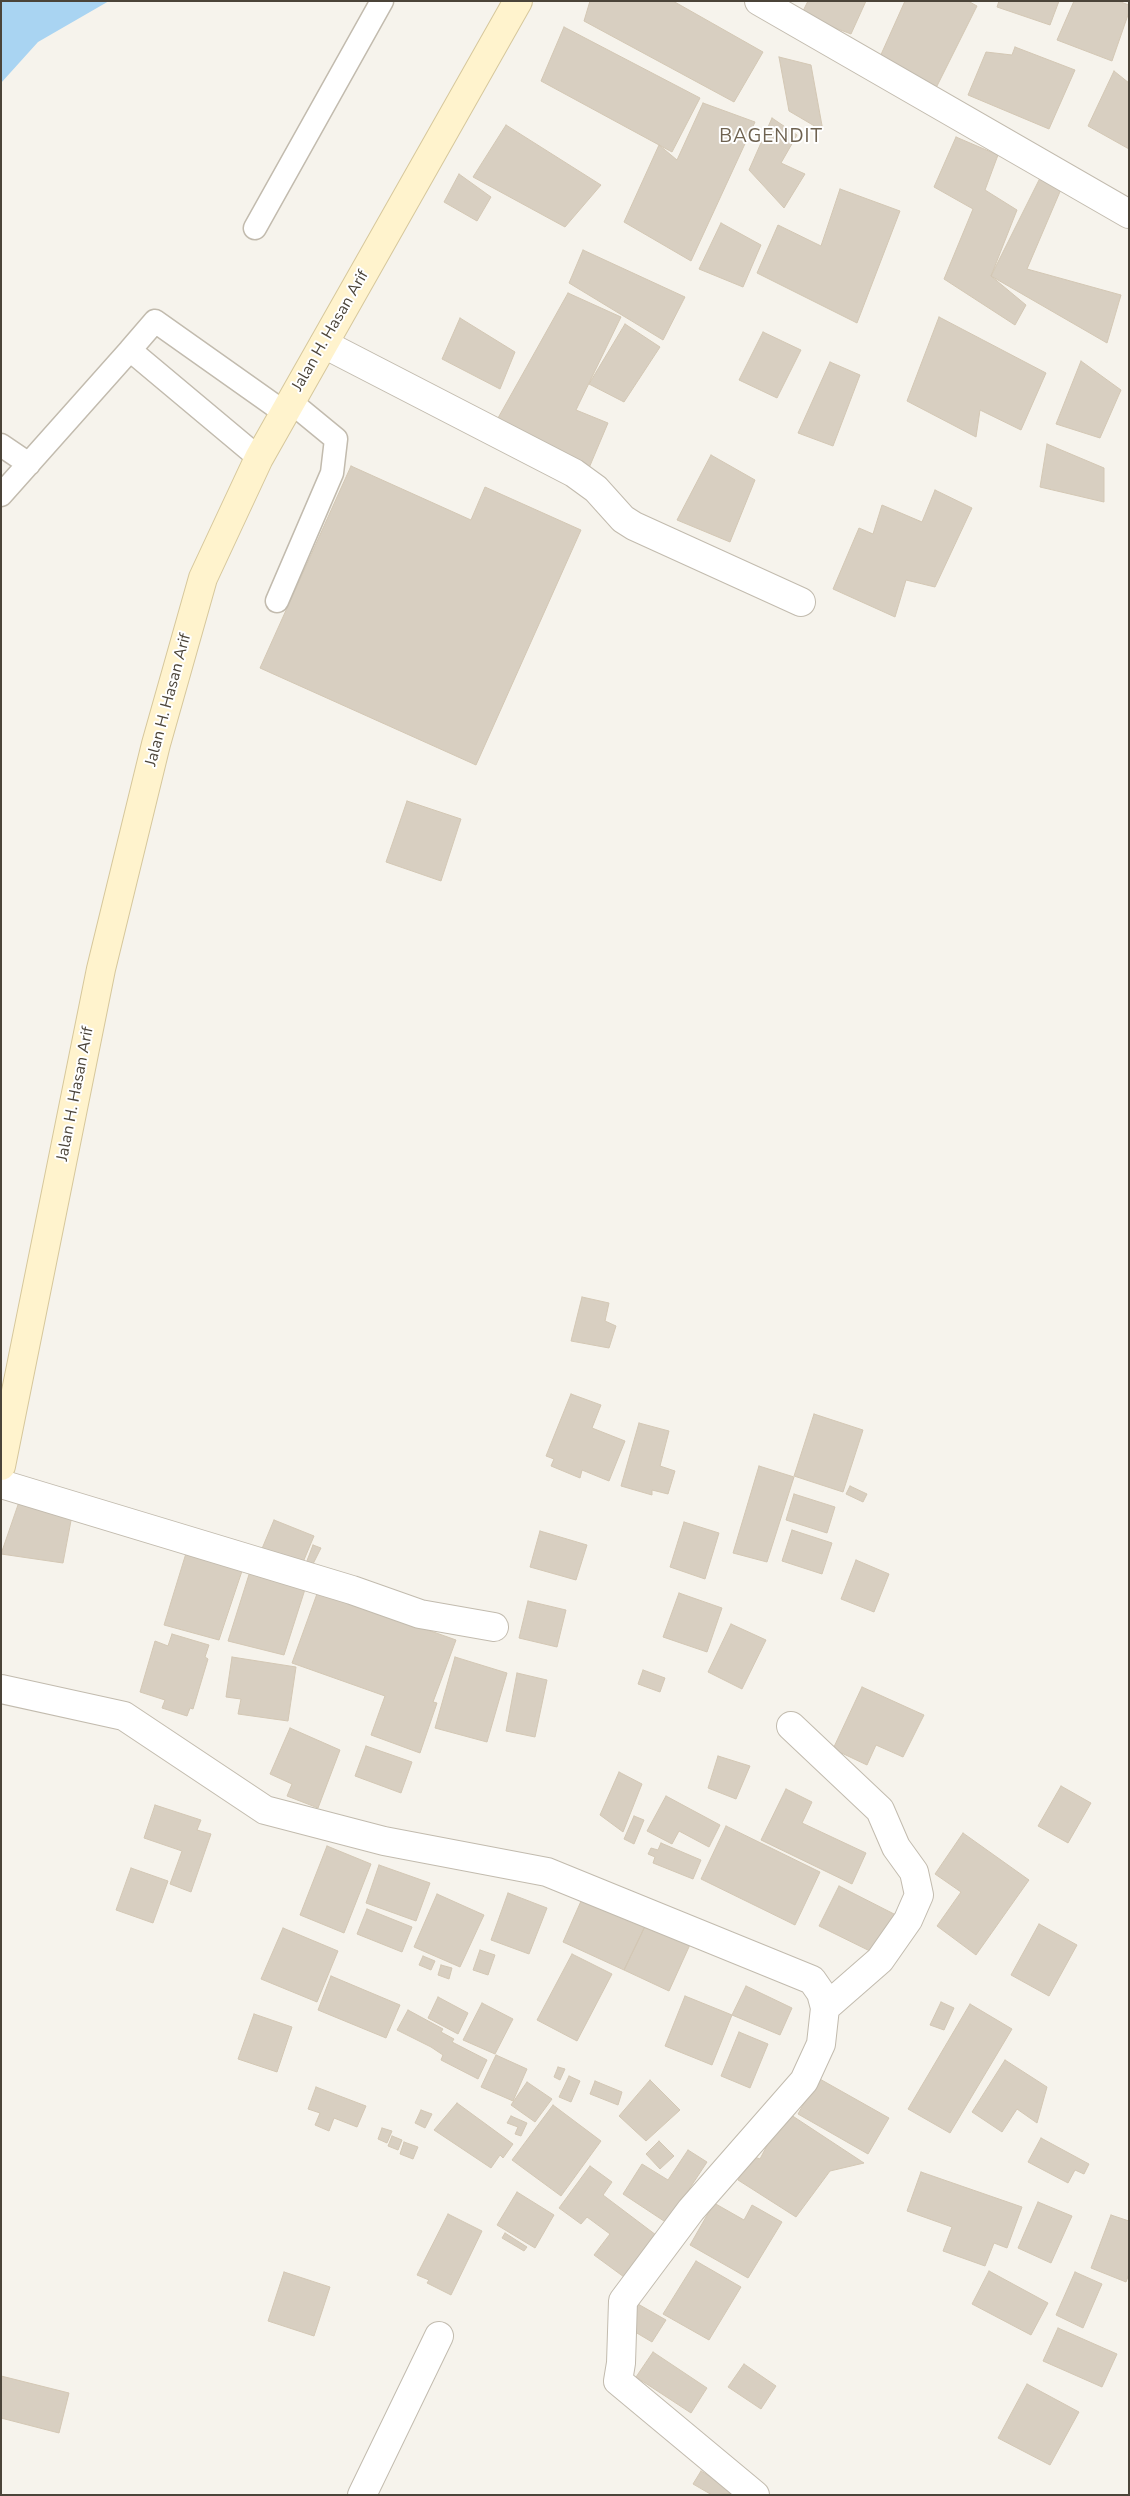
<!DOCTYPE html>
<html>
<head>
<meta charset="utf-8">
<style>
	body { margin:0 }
	#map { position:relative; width:1130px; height:2496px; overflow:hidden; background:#f6f3ec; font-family:"Nunito Sans",sans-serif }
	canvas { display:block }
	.frame { position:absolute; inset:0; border:2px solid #4b4439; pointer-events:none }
</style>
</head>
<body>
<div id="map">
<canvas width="1130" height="2496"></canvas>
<div class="frame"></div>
</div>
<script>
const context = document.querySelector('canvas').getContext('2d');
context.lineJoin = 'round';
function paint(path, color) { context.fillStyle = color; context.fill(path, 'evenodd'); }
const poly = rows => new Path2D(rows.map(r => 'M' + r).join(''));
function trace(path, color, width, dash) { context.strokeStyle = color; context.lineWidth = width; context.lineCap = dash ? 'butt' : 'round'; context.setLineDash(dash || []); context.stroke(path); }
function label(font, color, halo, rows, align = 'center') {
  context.font = font + ' "Nunito Sans",sans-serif'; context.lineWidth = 4; context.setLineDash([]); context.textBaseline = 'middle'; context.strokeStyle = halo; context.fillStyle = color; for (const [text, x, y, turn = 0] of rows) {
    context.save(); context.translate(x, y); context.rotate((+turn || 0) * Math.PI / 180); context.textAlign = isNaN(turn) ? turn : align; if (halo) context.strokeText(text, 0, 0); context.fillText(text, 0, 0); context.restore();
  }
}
paint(poly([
	[1,1,109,1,38,42,1,83]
]), '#a9d4f2');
const building = poly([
	[590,1,673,1,763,52,734,102,584,21,590,1],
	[808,1,866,1,851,34,801,15,808,1],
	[905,1,968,1,977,6,935,90,879,59,905,1],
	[999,1,1059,1,1050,25,997,7,999,1],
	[1074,1,1118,1,1129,5,1129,12,1112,61,1057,40,1074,1],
	[564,27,700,98,672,152,541,81,564,27],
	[1015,47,1075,70,1049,129,968,95,986,52,1012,55,1015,47],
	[779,57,811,65,823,131,789,111,779,57],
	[1114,71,1129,83,1129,149,1088,126,1114,71],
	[703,103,755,122,691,261,624,222,659,145,677,160,703,103],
	[772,118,797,135,781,163,805,174,784,208,749,170,772,118],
	[506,125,601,185,565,227,473,177,506,125],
	[956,137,998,155,985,190,1017,210,991,276,1026,305,1015,325,944,279,973,209,934,187,956,137],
	[459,174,491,197,477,221,444,202,459,174],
	[1040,178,1062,187,1027,269,1121,295,1107,343,991,276,1040,178],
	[840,189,900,211,857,323,757,273,778,225,821,246,840,189],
	[721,223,761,245,743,287,699,269,721,223],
	[583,250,685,297,663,340,569,283,583,250],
	[568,293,621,317,576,410,608,423,589,468,498,418,568,293],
	[939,317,1046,373,1021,430,980,410,976,437,907,401,939,317],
	[460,318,515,352,500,389,442,359,460,318],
	[625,324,660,347,624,402,589,384,625,324],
	[763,332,801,350,777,398,739,380,763,332],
	[1081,361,1121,390,1100,438,1056,424,1081,361],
	[830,362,860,375,833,446,798,433,830,362],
	[1047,444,1104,468,1104,502,1040,487,1047,444],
	[711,455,755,480,730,542,677,520,711,455],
	[351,466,471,520,485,487,581,530,476,765,260,668,351,466],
	[935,490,972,508,935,587,906,580,895,617,833,589,859,528,873,534,882,505,922,522,935,490],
	[407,801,461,819,441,881,386,862,407,801],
	[582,1297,609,1303,605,1321,616,1326,609,1348,571,1341,582,1297],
	[571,1394,601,1405,592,1428,625,1441,609,1481,582,1470,580,1478,551,1466,554,1459,546,1456,571,1394],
	[814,1414,863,1430,843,1492,794,1476,814,1414],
	[639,1423,669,1431,660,1466,675,1471,668,1494,652,1490,652,1495,621,1486,639,1423],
	[759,1466,794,1477,767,1562,733,1553,759,1466],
	[850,1486,867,1494,863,1502,846,1494,850,1486],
	[794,1494,835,1507,827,1533,786,1520,794,1494],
	[20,1499,73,1510,63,1563,1,1554,20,1499],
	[274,1520,314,1536,301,1567,261,1551,274,1520],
	[684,1522,719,1533,705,1579,670,1567,684,1522],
	[792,1530,832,1543,822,1574,782,1561,792,1530],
	[540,1531,587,1545,576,1580,530,1567,540,1531],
	[313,1545,321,1548,311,1568,305,1566,313,1545],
	[187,1550,243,1568,219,1640,164,1625,187,1550],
	[856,1560,889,1574,874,1612,841,1599,856,1560],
	[252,1565,307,1583,284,1655,228,1641,252,1565],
	[318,1591,456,1640,433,1702,437,1703,420,1753,371,1735,385,1696,292,1663,318,1591],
	[679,1593,722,1608,707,1652,663,1637,679,1593],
	[528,1601,566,1610,557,1647,519,1638,528,1601],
	[731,1624,766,1640,742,1689,708,1672,731,1624],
	[172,1634,209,1645,205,1657,208,1659,193,1709,190,1708,187,1716,162,1708,165,1700,140,1692,155,1641,168,1646,172,1634],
	[232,1657,296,1667,288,1721,238,1714,241,1699,226,1697,232,1657],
	[455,1657,507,1673,487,1742,435,1728,455,1657],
	[643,1670,665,1678,660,1692,638,1684,643,1670],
	[517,1673,547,1680,535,1737,506,1731,517,1673],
	[862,1687,924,1715,903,1757,876,1745,867,1765,833,1749,862,1687],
	[290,1728,340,1750,318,1808,287,1796,292,1784,270,1774,290,1728],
	[366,1746,412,1762,401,1793,355,1776,366,1746],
	[718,1756,750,1766,736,1799,708,1788,718,1756],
	[619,1772,642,1784,623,1832,600,1815,619,1772],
	[1061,1786,1091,1803,1068,1843,1038,1826,1061,1786],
	[786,1789,812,1802,802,1823,866,1853,852,1884,761,1840,786,1789],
	[666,1796,720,1825,709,1847,679,1831,672,1844,647,1831,666,1796],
	[155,1805,201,1820,197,1830,211,1834,191,1892,170,1884,182,1851,144,1838,155,1805],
	[634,1816,644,1820,634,1844,624,1839,634,1816],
	[726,1826,820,1872,795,1925,701,1879,726,1826],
	[963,1833,1029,1880,976,1955,937,1926,961,1892,935,1874,963,1833],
	[661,1843,701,1860,693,1879,653,1863,655,1857,648,1854,651,1848,658,1850,661,1843],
	[327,1846,371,1864,344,1933,300,1915,327,1846],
	[379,1865,430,1883,416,1921,366,1903,379,1865],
	[131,1868,168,1881,153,1923,116,1910,131,1868],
	[839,1886,896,1915,876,1954,819,1926,839,1886],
	[585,1892,648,1920,624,1970,563,1942,585,1892],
	[508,1893,547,1908,529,1954,491,1940,508,1893],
	[437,1894,484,1915,460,1967,414,1947,437,1894],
	[367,1909,412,1927,402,1952,357,1934,367,1909],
	[648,1920,693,1938,669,1991,624,1970,648,1920],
	[1039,1924,1077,1945,1049,1996,1011,1975,1039,1924],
	[283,1928,338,1951,317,2002,261,1979,283,1928],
	[480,1950,495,1955,488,1975,473,1970,480,1950],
	[572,1954,612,1974,577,2041,537,2020,572,1954],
	[423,1956,435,1961,431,1970,419,1965,423,1956],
	[441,1965,452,1968,449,1979,438,1975,441,1965],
	[331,1976,400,2005,386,2038,318,2010,331,1976],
	[746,1986,792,2008,780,2035,732,2015,746,1986],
	[685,1996,732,2015,712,2065,665,2046,685,1996],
	[438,1997,468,2013,458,2034,428,2018,438,1997],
	[941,2002,954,2008,944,2030,930,2025,941,2002],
	[482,2003,513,2019,495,2054,463,2040,482,2003],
	[970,2004,1012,2029,950,2133,908,2109,970,2004],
	[408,2010,443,2029,441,2032,454,2039,452,2042,487,2060,478,2079,441,2060,443,2055,431,2047,397,2030,408,2010],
	[254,2014,292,2027,277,2072,238,2059,254,2014],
	[739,2032,768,2044,750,2088,721,2076,739,2032],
	[496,2055,527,2069,513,2101,481,2087,496,2055],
	[1005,2060,1047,2087,1037,2123,1017,2109,1002,2132,972,2112,1005,2060],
	[558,2067,565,2069,560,2080,554,2077,558,2067],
	[569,2076,580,2081,571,2102,559,2097,569,2076],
	[818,2078,889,2118,868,2154,798,2114,818,2078],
	[650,2080,680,2110,646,2141,619,2116,650,2080],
	[595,2081,622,2092,618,2105,590,2094,595,2081],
	[527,2082,552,2099,535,2122,511,2105,527,2082],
	[316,2087,366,2106,357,2127,334,2118,329,2131,315,2125,320,2113,308,2109,316,2087],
	[457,2103,513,2144,503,2158,500,2155,491,2168,434,2130,457,2103],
	[553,2105,601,2141,561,2196,512,2160,553,2105],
	[421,2110,432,2114,425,2128,415,2123,421,2110],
	[785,2111,864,2163,830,2171,796,2217,738,2180,752,2156,760,2159,785,2111],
	[511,2116,527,2123,521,2136,515,2134,518,2127,507,2123,511,2116],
	[382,2128,392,2131,387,2143,378,2139,382,2128],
	[392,2136,402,2140,398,2150,388,2146,392,2136],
	[1041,2138,1089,2164,1084,2174,1075,2170,1068,2183,1028,2162,1041,2138],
	[659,2141,674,2156,660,2169,646,2154,659,2141],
	[404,2142,418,2147,413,2159,400,2154,404,2142],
	[688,2150,707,2162,667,2223,623,2194,642,2164,668,2180,688,2150],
	[590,2166,612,2182,603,2195,656,2235,624,2277,594,2255,610,2234,587,2217,581,2224,559,2208,590,2166],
	[921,2172,1022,2207,1007,2248,994,2243,985,2266,943,2251,952,2227,907,2211,921,2172],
	[517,2192,554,2215,535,2248,497,2225,517,2192],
	[1038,2202,1072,2216,1051,2263,1018,2248,1038,2202],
	[714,2203,744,2220,752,2205,782,2222,748,2278,690,2245,714,2203],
	[448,2214,482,2231,451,2295,427,2283,429,2280,417,2275,448,2214],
	[1111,2215,1129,2221,1129,2274,1126,2282,1091,2268,1111,2215],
	[505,2233,527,2247,524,2251,502,2238,505,2233],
	[696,2261,741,2287,709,2340,663,2314,696,2261],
	[989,2271,1048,2303,1031,2335,972,2304,989,2271],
	[284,2272,330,2287,314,2336,268,2321,284,2272],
	[1075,2272,1102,2284,1083,2328,1056,2315,1075,2272],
	[638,2304,666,2320,652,2342,625,2326,638,2304],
	[1058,2328,1117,2354,1102,2387,1043,2361,1058,2328],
	[653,2352,707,2388,691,2413,636,2377,653,2352],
	[744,2364,776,2386,761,2409,728,2387,744,2364],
	[1,2376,69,2393,59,2433,1,2418,1,2376],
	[1027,2384,1079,2412,1050,2465,998,2438,1027,2384],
	[701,2471,738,2493,712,2495,693,2484,701,2471]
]);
paint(building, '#d8cfc1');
trace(building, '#d3c7b4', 1);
const lane = poly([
	[255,228,382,1],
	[130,350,155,321,285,413],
	[1,445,29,464],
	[1,495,130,350,259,458],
	[277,601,332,473,336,439,291,402]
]);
const street = poly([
	[759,1,1129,214],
	[324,344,574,473,596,489,623,519,634,526,801,602],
	[1,1484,352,1590,420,1614,494,1627],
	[1,1689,124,1716,265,1810,384,1841,547,1872,812,1980,821,1993,825,2008,821,2044,804,2081,691,2210,623,2301,621,2363,618,2381,755,2495],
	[791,1726,880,1810,896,1847,914,1872,919,1895,908,1920,880,1960,825,2008],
	[362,2495,439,2336]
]);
const secondary = poly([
	[1,1466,101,969,156,744,203,578,259,458,518,1]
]);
trace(lane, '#c2bbae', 25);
trace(street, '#c2bbae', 30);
trace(secondary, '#d6c79b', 30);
trace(lane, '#fff', 22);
trace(street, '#fff', 28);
trace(secondary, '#fff3cd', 28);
label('16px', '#4b4439', '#fff', [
	["Jalan H. Hasan Arif",331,331,-60],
	["Jalan H. Hasan Arif",169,700,-75],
	["Jalan H. Hasan Arif",76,1094,-79]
]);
context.letterSpacing = '1px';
label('19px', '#6e6250', '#fff', [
	["BAGENDIT",771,137]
]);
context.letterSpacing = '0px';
</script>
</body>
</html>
